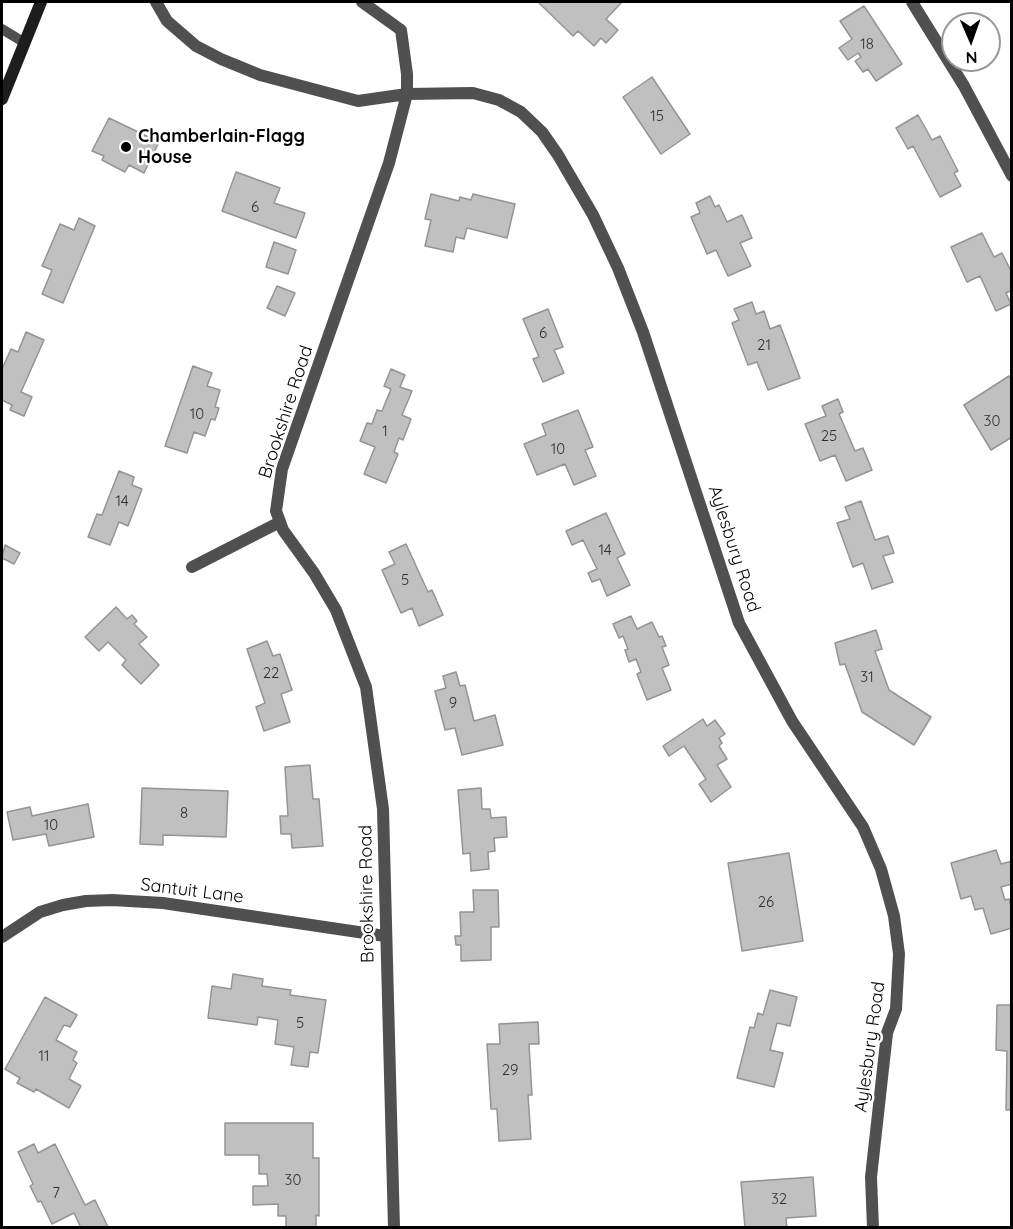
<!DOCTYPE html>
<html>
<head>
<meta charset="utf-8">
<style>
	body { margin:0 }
	#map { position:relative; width:1013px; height:1229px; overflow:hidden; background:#fff; font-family:Quicksand,sans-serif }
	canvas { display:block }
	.frame { position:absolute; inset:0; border:3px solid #000; pointer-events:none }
	.north { position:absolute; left:941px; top:12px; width:60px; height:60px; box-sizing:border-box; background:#fff; border:2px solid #999; border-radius:50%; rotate:178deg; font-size:16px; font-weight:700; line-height:24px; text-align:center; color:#000 }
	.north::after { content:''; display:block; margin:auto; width:21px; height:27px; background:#000; clip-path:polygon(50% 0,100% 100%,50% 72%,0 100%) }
</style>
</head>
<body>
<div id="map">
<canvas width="1013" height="1229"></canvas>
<div class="frame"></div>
<div class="north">N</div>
</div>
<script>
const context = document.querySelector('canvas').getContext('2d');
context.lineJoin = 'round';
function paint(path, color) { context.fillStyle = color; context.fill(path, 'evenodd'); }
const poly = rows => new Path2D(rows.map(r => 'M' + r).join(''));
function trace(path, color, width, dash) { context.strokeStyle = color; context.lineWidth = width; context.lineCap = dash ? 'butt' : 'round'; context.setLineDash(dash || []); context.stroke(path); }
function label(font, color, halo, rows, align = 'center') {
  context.font = font + ' Quicksand,sans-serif'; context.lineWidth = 5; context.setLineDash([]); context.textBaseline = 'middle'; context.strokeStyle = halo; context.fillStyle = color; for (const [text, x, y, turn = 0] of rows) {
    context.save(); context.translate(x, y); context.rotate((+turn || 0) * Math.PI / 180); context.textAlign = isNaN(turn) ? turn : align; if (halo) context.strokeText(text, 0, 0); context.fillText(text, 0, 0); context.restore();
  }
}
const building = poly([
	[538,2,622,2,606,19,618,30,606,43,601,38,594,46,578,31,573,36,538,2],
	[864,6,902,64,876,81,868,69,863,72,855,61,861,57,858,53,848,60,839,48,852,39,840,21,864,6],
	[652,77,690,134,661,154,623,97,652,77],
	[918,115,932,140,940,136,958,171,954,173,961,186,940,197,913,146,908,149,896,128,918,115],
	[109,118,159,142,144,173,129,165,125,172,102,160,104,156,92,151,109,118],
	[236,172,280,188,274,203,305,213,296,238,222,211,236,172],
	[431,194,459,201,460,197,471,200,473,194,515,204,507,238,467,228,464,239,456,237,453,252,425,246,431,220,425,219,431,194],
	[710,196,715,207,719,205,727,222,742,215,752,238,740,243,751,266,728,276,716,250,707,254,691,217,700,213,696,203,710,196],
	[79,218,95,226,63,303,42,294,52,270,42,266,60,224,74,230,79,218],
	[982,233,994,257,1002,253,1012,273,1012,290,1006,293,1011,304,996,311,980,276,967,282,951,247,982,233],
	[274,242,296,250,288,274,266,267,274,242],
	[277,286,295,293,285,316,267,308,277,286],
	[752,302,756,314,764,311,770,329,780,325,800,378,768,390,757,362,748,365,732,323,739,320,734,309,752,302],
	[548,309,563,347,554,350,564,373,543,382,533,359,539,357,523,319,548,309],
	[26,332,44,340,21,392,32,397,24,416,10,410,12,405,2,400,2,369,11,349,18,352,26,332],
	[193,366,212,373,207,386,220,390,215,407,219,408,215,420,211,419,205,436,194,432,187,453,165,446,193,366],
	[391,369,405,375,400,387,412,391,402,415,411,419,403,440,399,438,394,452,398,454,386,483,364,474,375,447,360,441,367,423,372,424,377,410,382,411,391,389,384,386,391,369],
	[1009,376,1012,380,1012,437,991,450,964,405,1009,376],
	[838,399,843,412,839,414,855,451,863,448,872,470,846,481,835,455,820,461,805,424,826,416,822,406,838,399],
	[578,410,593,447,585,450,596,476,574,485,565,464,537,475,524,444,546,435,542,424,578,410],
	[119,471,134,477,132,485,142,489,128,526,119,522,110,545,88,537,97,514,102,515,119,471],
	[861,501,875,540,888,536,894,553,883,556,893,582,872,589,863,563,853,567,837,523,850,519,845,507,861,501],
	[606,513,625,554,617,558,630,585,607,596,600,579,592,582,588,573,597,569,583,540,572,545,566,531,606,513],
	[406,544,428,592,432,590,443,615,419,626,412,608,401,613,382,570,395,564,389,552,406,544],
	[5,545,20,553,14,564,2,558,5,545],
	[116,607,127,619,132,615,137,621,134,624,147,637,139,644,159,665,141,684,122,665,126,660,108,642,99,651,85,637,116,607],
	[631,616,637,629,652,622,659,637,662,636,666,646,662,647,669,665,662,668,671,690,647,700,637,674,641,672,636,659,629,662,625,650,628,649,623,636,619,638,613,624,631,616],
	[876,630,882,649,875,651,889,690,931,717,914,745,862,712,845,664,840,665,835,643,876,630],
	[267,641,273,656,280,654,292,690,281,694,290,722,264,731,256,707,265,703,247,649,267,641],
	[456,672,460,686,465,685,474,721,495,715,503,745,462,755,455,728,445,730,435,691,446,688,443,676,456,672],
	[703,719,707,726,715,720,725,734,719,738,722,743,719,746,727,759,717,765,731,787,711,802,699,784,706,779,684,746,669,756,663,746,703,719],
	[310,765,313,799,319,799,323,846,292,848,291,834,281,834,280,816,288,816,285,767,310,765],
	[142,788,228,791,226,837,163,835,163,845,140,844,142,788],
	[481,788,482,809,490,809,491,818,506,817,507,837,494,838,495,851,488,852,489,869,471,871,470,853,463,854,458,790,481,788],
	[88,804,94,837,49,846,46,834,13,840,7,812,30,807,32,816,88,804],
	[996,850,1001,864,1012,861,1012,884,1001,887,1005,900,1009,899,1012,910,1012,928,991,934,983,908,975,910,971,896,961,899,951,863,996,850],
	[789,853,803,941,742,951,728,863,789,853],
	[473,890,498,890,499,927,491,927,491,960,461,961,461,945,456,945,455,936,461,936,460,912,474,912,473,890],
	[233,974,263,979,262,986,291,990,290,995,326,1000,318,1053,310,1052,308,1067,291,1065,294,1047,275,1044,278,1020,258,1017,257,1025,208,1018,212,986,231,989,233,974],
	[770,990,797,997,790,1026,777,1023,770,1050,783,1053,774,1087,737,1078,750,1027,754,1028,758,1013,763,1015,770,990],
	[45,997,77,1015,70,1027,64,1025,56,1040,77,1052,73,1060,77,1063,69,1079,81,1086,69,1108,36,1089,34,1092,17,1083,20,1078,5,1069,45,997],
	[997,1005,1012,1005,1012,1110,1006,1110,1007,1051,996,1050,997,1005],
	[538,1022,539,1044,529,1044,532,1095,528,1095,531,1139,499,1141,497,1109,491,1109,487,1044,500,1044,499,1024,538,1022],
	[225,1123,313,1123,313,1158,319,1158,319,1216,316,1215,316,1228,286,1228,286,1216,278,1216,278,1204,253,1205,253,1186,268,1186,267,1174,259,1174,259,1155,225,1155,225,1123],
	[34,1144,38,1153,55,1144,85,1205,95,1200,108,1227,81,1228,74,1213,52,1224,41,1201,38,1202,30,1186,33,1184,18,1152,34,1144],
	[813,1177,816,1216,786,1218,787,1228,745,1228,741,1182,813,1177]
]);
paint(building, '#c0c0c0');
trace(building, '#949494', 1.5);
trace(poly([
	[2,29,25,43]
]), '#505050', 10);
trace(poly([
	[156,2,167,21,196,46,221,59,260,75,358,101,407,94,389,163,282,469,276,511,283,530,314,573,336,610,366,687,383,809,394,1228],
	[362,2,401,30,407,74,407,94,473,93,499,100,521,112,542,132,558,155,593,215,618,268,643,332,739,623,792,721,863,827,881,869,894,916,899,954,896,1009,887,1033,871,1177,873,1228],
	[912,2,964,86,1012,176],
	[192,567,280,522],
	[2,937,40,912,63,905,86,901,112,900,163,903,385,936]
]), '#505050', 12);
trace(poly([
	[2,99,41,2]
]), '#1d1d1d', 12);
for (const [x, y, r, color] of [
	[126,147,6,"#000"]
]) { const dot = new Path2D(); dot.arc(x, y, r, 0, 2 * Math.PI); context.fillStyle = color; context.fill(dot); trace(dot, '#fff', 2); }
label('15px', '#303030', null, [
	["18",867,44],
	["15",657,116],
	["6",255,207],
	["6",543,333],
	["21",764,345],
	["10",197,414],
	["30",992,421],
	["1",385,431],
	["25",829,436],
	["10",558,449],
	["14",122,501],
	["14",605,550],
	["5",405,580],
	["22",271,673],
	["31",867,677],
	["9",453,703],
	["8",184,813],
	["10",51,825],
	["26",766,902],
	["5",300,1023],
	["11",44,1056],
	["29",510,1070],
	["30",293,1180],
	["7",56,1193],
	["32",779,1199]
]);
label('bold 18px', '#000', '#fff', [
	["Chamberlain-Flagg",138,137],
	["House",138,158]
], 'left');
label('18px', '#000', '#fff', [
	["Brookshire Road",286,412,-72],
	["Aylesbury Road",734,549,72],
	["Santuit Lane",192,891,7],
	["Brookshire Road",367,894,-91],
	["Aylesbury Road",870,1047,-82]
]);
</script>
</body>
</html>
